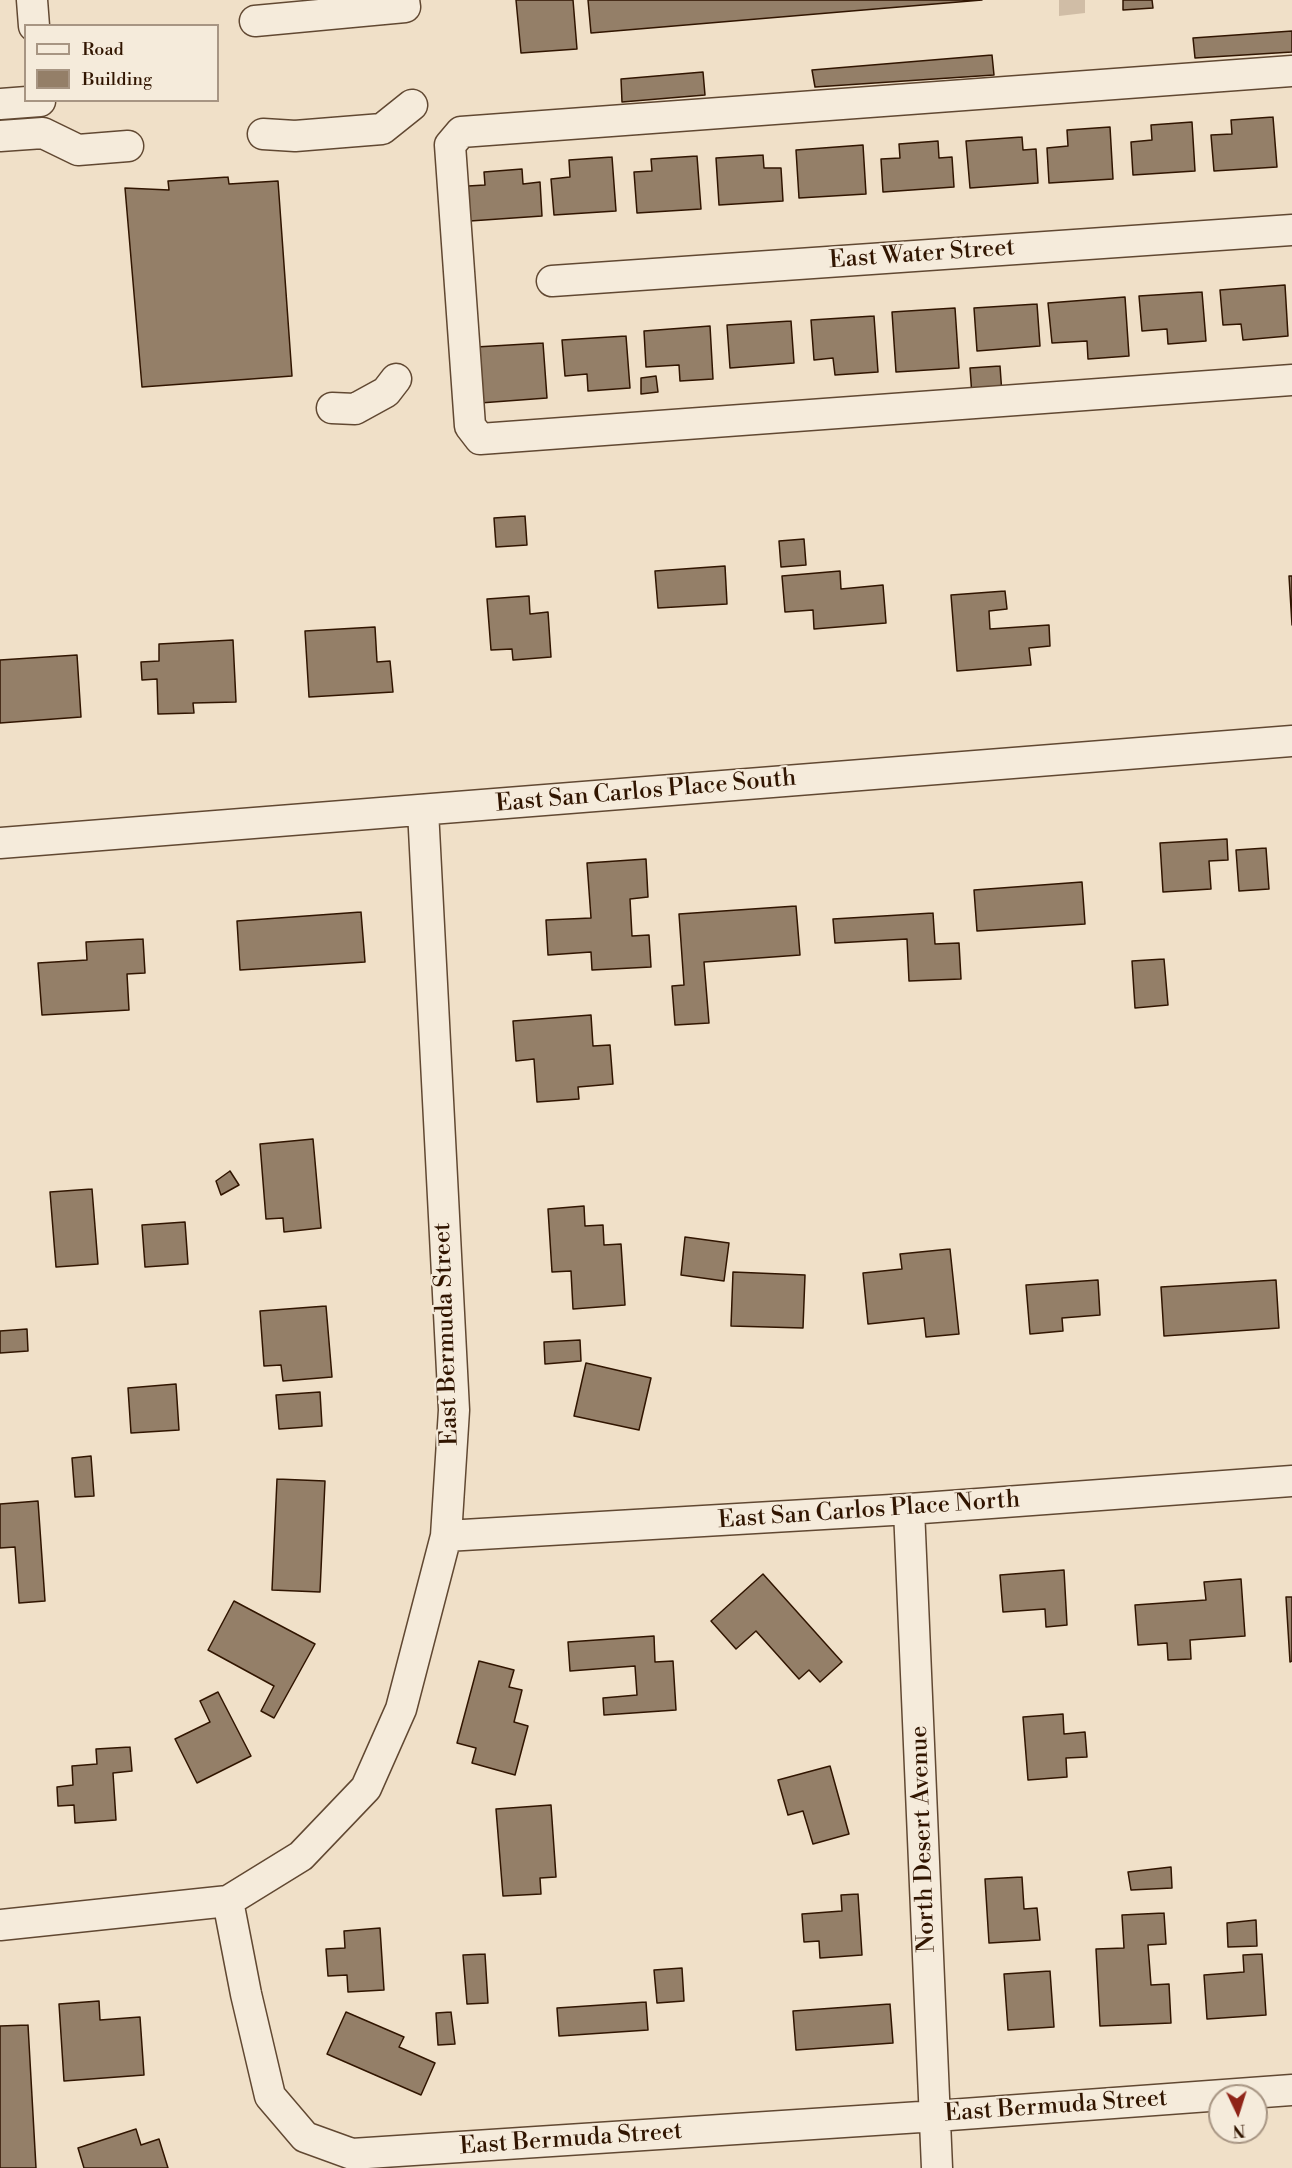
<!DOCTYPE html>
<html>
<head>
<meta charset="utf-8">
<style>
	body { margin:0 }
	#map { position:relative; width:1292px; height:2168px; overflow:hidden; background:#f0e0c8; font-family:"Libre Bodoni",serif }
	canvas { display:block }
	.legend { position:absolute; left:24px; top:24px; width:195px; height:78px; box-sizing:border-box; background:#f5ebdb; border:2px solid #a79583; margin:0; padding:8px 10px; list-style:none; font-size:18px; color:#311500 }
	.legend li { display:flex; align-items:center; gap:12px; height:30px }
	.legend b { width:30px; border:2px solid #a79583 }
	.north { position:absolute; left:1208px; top:2084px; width:60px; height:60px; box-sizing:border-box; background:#f5ebdb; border:2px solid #a79583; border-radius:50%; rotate:176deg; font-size:16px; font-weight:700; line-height:24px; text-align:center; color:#311500 }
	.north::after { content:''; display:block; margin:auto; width:21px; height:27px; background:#8f2418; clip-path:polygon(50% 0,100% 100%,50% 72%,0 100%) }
</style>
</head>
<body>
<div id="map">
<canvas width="1292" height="2168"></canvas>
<ul class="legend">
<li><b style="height:8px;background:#f5ebdb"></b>Road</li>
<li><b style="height:16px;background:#947f68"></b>Building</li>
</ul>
<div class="north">N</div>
</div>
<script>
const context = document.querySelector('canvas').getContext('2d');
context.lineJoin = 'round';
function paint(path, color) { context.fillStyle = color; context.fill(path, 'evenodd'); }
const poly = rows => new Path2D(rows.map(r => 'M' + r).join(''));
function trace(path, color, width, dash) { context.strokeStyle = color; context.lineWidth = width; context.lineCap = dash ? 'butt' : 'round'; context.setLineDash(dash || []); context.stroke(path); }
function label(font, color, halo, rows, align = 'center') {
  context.font = font + ' "Libre Bodoni",serif'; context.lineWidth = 4.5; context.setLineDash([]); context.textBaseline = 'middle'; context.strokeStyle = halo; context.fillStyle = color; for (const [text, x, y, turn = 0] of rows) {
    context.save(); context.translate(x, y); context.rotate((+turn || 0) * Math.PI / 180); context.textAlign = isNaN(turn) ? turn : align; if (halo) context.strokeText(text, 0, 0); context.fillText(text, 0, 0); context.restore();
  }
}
paint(poly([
	[1059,0,1085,0,1085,13,1059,16]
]), '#d0bda6');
const building = poly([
	[516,0,573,0,577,49,521,53,516,0],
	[588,0,982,0,591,33,588,0],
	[1123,0,1152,0,1153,8,1123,10,1123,0],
	[1292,31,1292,52,1195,58,1193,38,1292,31],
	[992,55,994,75,815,87,812,70,992,55],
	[703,72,705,95,622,102,621,79,703,72],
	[1273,117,1277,167,1214,171,1211,135,1232,134,1231,120,1273,117],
	[1192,122,1195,171,1133,175,1131,142,1152,140,1151,125,1192,122],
	[1110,127,1113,179,1049,183,1047,148,1068,146,1067,130,1110,127],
	[1022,137,1023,150,1036,149,1038,183,970,188,966,141,1022,137],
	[938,141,939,158,952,157,954,187,883,192,881,159,900,158,899,144,938,141],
	[863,145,866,194,799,198,796,150,863,145],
	[763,155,764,168,781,168,783,201,719,205,716,158,763,155],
	[697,156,701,209,637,213,634,172,652,171,651,159,697,156],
	[612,157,616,211,554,215,551,179,570,177,569,160,612,157],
	[522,169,523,184,540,182,542,216,470,221,468,186,485,185,484,172,522,169],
	[228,177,229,184,278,181,292,376,142,387,125,188,169,190,168,181,228,177],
	[1285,285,1288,336,1243,340,1241,324,1223,325,1220,290,1285,285],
	[1202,292,1206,341,1168,344,1167,329,1142,331,1139,296,1202,292],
	[1125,297,1129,356,1088,359,1087,341,1052,343,1048,303,1125,297],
	[1037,304,1040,346,977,351,974,308,1037,304],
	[955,308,959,368,896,372,892,312,955,308],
	[874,316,878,372,835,375,833,358,814,360,811,320,874,316],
	[791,321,794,363,730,368,727,325,791,321],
	[710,326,713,379,680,381,679,365,646,367,644,331,710,326],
	[626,336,630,388,588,391,587,374,565,376,562,340,626,336],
	[543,343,547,398,480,403,476,347,543,343],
	[1000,366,1002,394,972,396,970,368,1000,366],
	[656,376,658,392,641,394,641,378,656,376],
	[525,516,527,545,496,547,494,518,525,516],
	[804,539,806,565,781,567,779,541,804,539],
	[725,566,727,604,658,608,655,571,725,566],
	[840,571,841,589,883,585,886,623,814,629,813,610,785,612,782,576,840,571],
	[1289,576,1292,576,1292,625,1289,576],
	[1005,591,1007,609,989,611,990,629,1049,625,1050,646,1029,648,1031,665,957,671,951,595,1005,591],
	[529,596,530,614,548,612,551,657,513,660,512,649,491,650,487,599,529,596],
	[375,627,377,662,390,661,393,692,309,697,305,631,375,627],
	[233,640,236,702,193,703,194,713,158,714,157,679,142,680,141,662,159,661,159,644,233,640],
	[77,655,81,717,0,723,0,660,77,655],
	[1227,839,1228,860,1209,861,1211,889,1163,892,1160,843,1227,839],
	[1266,848,1269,889,1239,891,1236,850,1266,848],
	[646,859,648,897,630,899,632,936,649,935,651,967,592,970,591,952,548,955,546,920,591,918,587,863,646,859],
	[1082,882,1085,924,977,931,974,890,1082,882],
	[796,906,800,955,704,962,709,1023,675,1025,672,986,684,985,679,914,796,906],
	[361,912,365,962,240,970,237,921,361,912],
	[933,913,935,944,959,943,961,979,909,981,907,939,835,943,833,919,933,913],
	[143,939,145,973,127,974,129,1010,42,1015,38,963,87,960,86,942,143,939],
	[1164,959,1168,1005,1135,1008,1132,961,1164,959],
	[591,1015,593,1046,610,1045,613,1084,578,1087,579,1099,537,1102,534,1059,516,1061,513,1021,591,1015],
	[313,1139,321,1228,284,1232,283,1218,266,1219,260,1144,313,1139],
	[230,1171,239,1185,221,1195,216,1181,230,1171],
	[92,1189,98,1264,56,1267,50,1192,92,1189],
	[584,1206,585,1226,603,1225,604,1245,621,1244,625,1305,573,1309,571,1271,552,1272,548,1209,584,1206],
	[185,1222,188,1264,145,1267,142,1225,185,1222],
	[685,1237,729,1243,724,1281,681,1275,685,1237],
	[950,1249,959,1334,926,1337,924,1318,868,1324,863,1273,902,1269,900,1254,950,1249],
	[733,1272,805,1275,803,1328,731,1326,733,1272],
	[1098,1280,1100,1315,1062,1318,1063,1331,1030,1334,1026,1285,1098,1280],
	[1276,1280,1279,1328,1164,1336,1161,1287,1276,1280],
	[326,1306,332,1377,283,1381,281,1365,264,1366,260,1311,326,1306],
	[27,1329,28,1351,0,1353,0,1331,27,1329],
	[580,1340,581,1361,545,1364,544,1342,580,1340],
	[586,1363,651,1378,639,1430,574,1416,586,1363],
	[176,1384,179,1430,131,1433,128,1388,176,1384],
	[320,1392,322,1426,279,1429,276,1395,320,1392],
	[91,1456,94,1496,75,1497,72,1458,91,1456],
	[277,1479,325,1481,320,1592,272,1590,277,1479],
	[38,1501,45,1601,19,1603,15,1547,0,1548,0,1504,38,1501],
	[1064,1570,1067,1625,1046,1627,1045,1609,1003,1612,1000,1575,1064,1570],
	[763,1574,842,1662,820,1682,809,1670,799,1679,756,1631,736,1649,711,1621,763,1574],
	[1241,1579,1245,1636,1190,1640,1191,1659,1168,1660,1167,1643,1138,1645,1135,1605,1206,1600,1204,1582,1241,1579],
	[1286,1597,1292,1597,1292,1661,1290,1662,1286,1597],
	[234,1601,315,1644,274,1718,261,1711,274,1686,208,1650,234,1601],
	[654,1636,655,1662,673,1661,676,1710,604,1715,603,1698,637,1695,635,1666,570,1671,568,1642,654,1636],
	[479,1661,514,1670,509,1687,522,1690,514,1722,528,1726,515,1775,472,1763,476,1748,457,1743,479,1661],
	[218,1692,251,1756,197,1783,175,1739,210,1722,200,1701,218,1692],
	[1063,1714,1064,1734,1085,1732,1087,1757,1066,1758,1067,1777,1028,1780,1023,1717,1063,1714],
	[130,1747,132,1771,113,1773,116,1820,75,1823,74,1805,58,1806,57,1787,73,1785,72,1766,97,1764,96,1749,130,1747],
	[830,1766,849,1834,813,1844,803,1811,788,1815,778,1780,830,1766],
	[551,1805,556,1877,540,1878,541,1894,503,1896,496,1809,551,1805],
	[1171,1867,1172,1888,1131,1890,1128,1872,1171,1867],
	[1022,1877,1024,1909,1037,1908,1040,1940,989,1943,985,1879,1022,1877],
	[858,1894,862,1955,820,1958,819,1941,804,1942,802,1914,842,1911,841,1895,858,1894],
	[1164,1913,1166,1944,1148,1945,1151,1985,1169,1984,1171,2023,1100,2026,1096,1949,1124,1948,1122,1915,1164,1913],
	[1256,1920,1257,1946,1228,1947,1227,1923,1256,1920],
	[380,1928,384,1990,348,1992,347,1975,328,1976,326,1949,345,1948,344,1931,380,1928],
	[485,1954,488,2003,467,2004,463,1955,485,1954],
	[1262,1954,1266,2015,1207,2019,1204,1975,1244,1972,1243,1955,1262,1954],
	[682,1968,684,2001,657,2003,654,1970,682,1968],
	[1050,1971,1054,2027,1008,2030,1004,1974,1050,1971],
	[99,2001,100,2020,140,2017,144,2075,64,2081,59,2004,99,2001],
	[646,2002,648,2030,559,2036,557,2008,646,2002],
	[890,2004,893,2043,796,2050,793,2011,890,2004],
	[346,2012,404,2037,399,2047,435,2063,421,2095,327,2054,346,2012],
	[451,2012,455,2044,438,2045,436,2013,451,2012],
	[28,2025,36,2168,0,2168,0,2026,28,2025],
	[136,2129,141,2145,159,2139,168,2168,84,2168,78,2148,136,2129]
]);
paint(building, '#947f68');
trace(building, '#311500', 1.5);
const minor = poly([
	[32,0,34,26],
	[255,21,405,7,404,0],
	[1292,71,461,132,450,145,470,426,480,439,1292,380],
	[0,104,40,101],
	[263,134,295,136,382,129,412,105],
	[0,136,43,133,78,150,128,146],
	[552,281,1292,230],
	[332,408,355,409,386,392,396,379],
	[423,810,454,1410,446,1536,401,1709,366,1788,301,1856,228,1901,246,1994,270,2096,305,2137,352,2154,936,2116,1292,2090],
	[0,843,1292,741],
	[909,1509,937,2168],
	[446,1536,909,1509,1292,1481],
	[0,1925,228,1901]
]);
trace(minor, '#614832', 33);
trace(minor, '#f5ebdb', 30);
label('24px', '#311500', '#f5ebdb', [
	["East Water Street",922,255,-4],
	["East San Carlos Place South",646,792,-5],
	["East Bermuda Street",447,1334,-92],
	["East San Carlos Place North",869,1511,-4],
	["North Desert Avenue",924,1839,-92],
	["East Bermuda Street",1056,2107,-4],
	["East Bermuda Street",571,2140,-4]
]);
</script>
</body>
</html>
